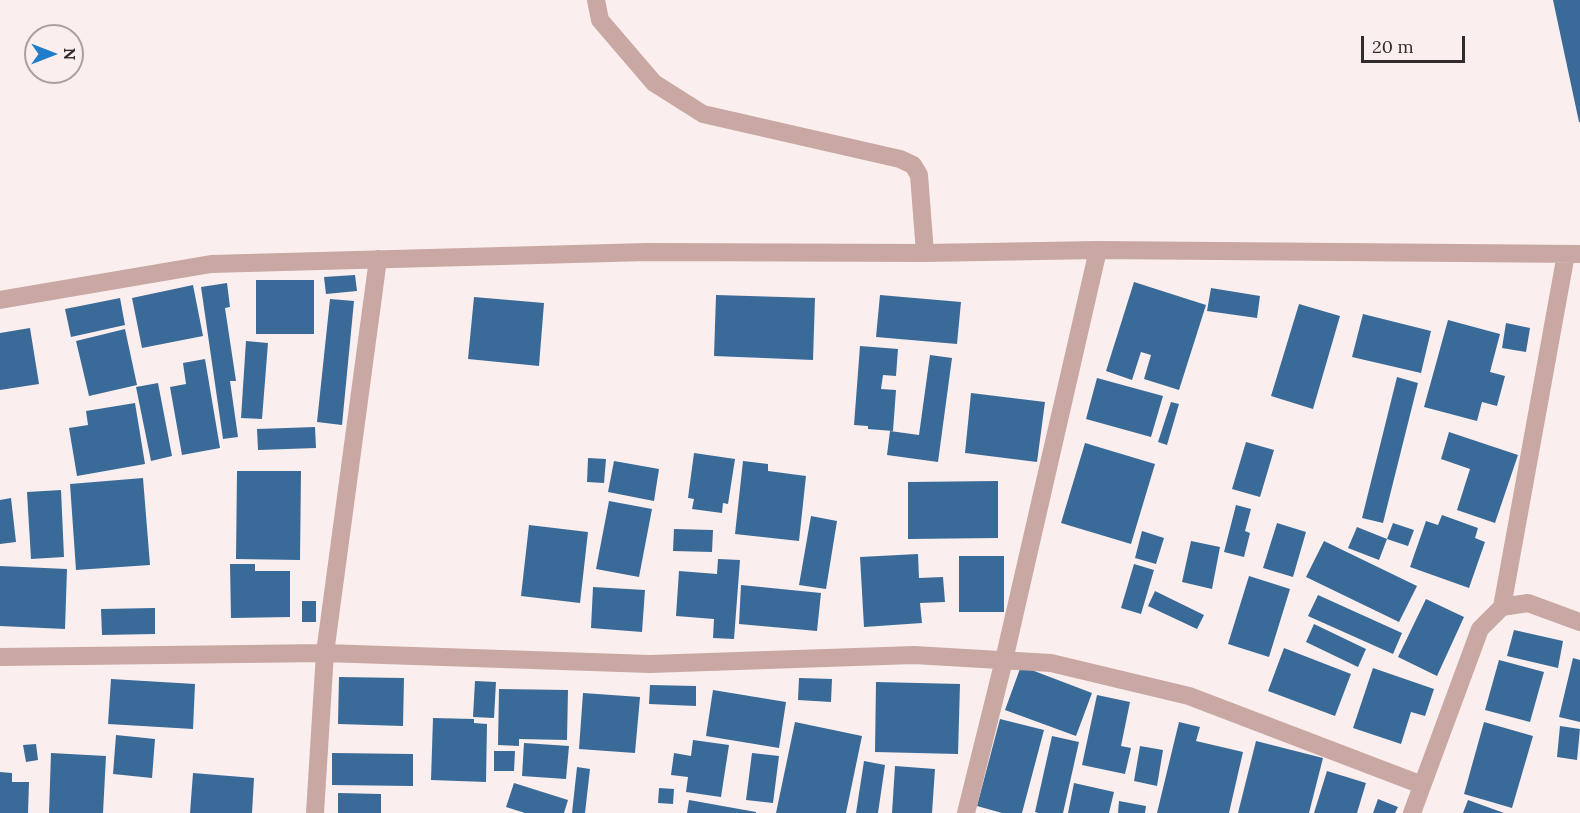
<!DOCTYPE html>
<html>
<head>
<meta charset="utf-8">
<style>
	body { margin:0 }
	#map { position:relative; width:1580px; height:813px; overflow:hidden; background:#faefee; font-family:Lora,serif }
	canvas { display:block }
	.north { position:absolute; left:24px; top:24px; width:60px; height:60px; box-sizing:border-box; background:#faefee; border:2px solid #a9a1a0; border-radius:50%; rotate:90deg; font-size:16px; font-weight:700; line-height:24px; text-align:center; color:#302c2b }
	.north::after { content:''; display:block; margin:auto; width:21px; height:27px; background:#1f7dc9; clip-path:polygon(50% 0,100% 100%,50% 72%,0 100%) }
	.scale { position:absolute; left:1361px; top:36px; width:104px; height:27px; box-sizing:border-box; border:3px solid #302c2b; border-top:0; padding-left:8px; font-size:18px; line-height:21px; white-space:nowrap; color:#302c2b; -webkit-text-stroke:4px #faefee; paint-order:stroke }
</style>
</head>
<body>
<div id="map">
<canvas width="1580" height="813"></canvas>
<div class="north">N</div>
<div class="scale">20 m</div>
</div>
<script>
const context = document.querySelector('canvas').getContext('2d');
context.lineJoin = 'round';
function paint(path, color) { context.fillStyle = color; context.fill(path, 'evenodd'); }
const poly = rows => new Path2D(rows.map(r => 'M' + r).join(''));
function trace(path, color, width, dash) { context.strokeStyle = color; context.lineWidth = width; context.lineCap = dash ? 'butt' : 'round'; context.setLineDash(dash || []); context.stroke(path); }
paint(poly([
	[1553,0,1580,0,1580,122,1579,122],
	[355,275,357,291,326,294,324,277],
	[256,280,314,280,314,334,256,334],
	[1134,282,1206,305,1179,390,1144,379,1151,355,1141,352,1132,380,1106,371],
	[227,283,230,307,225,308,236,381,230,381,238,437,223,439,201,287],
	[193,285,203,336,142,348,132,298],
	[1211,288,1260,296,1257,318,1207,311],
	[716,295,815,298,813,360,714,356],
	[880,295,961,302,957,344,876,337],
	[474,297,544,303,539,366,468,359],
	[120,298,125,325,71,337,65,309],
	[330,299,354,301,342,425,317,422],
	[1299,304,1340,316,1313,409,1271,396],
	[1363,314,1431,331,1421,373,1352,357],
	[1448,320,1500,334,1490,372,1505,376,1497,406,1482,402,1477,421,1424,407],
	[1506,323,1530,328,1526,352,1502,348],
	[30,328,39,384,0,390,0,333],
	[125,329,137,385,89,396,76,341],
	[246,341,268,343,262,419,241,418],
	[860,346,898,349,896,376,883,375,881,389,896,390,893,431,868,429,868,426,854,425],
	[930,355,952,358,938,462,887,455,890,431,919,435],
	[205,359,220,448,182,455,170,387,186,384,183,363],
	[1397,377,1418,383,1383,523,1362,518],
	[1097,378,1163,396,1151,437,1086,419],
	[158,383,172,456,151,461,136,387],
	[971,393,1045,402,1037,462,965,453],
	[1171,402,1179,404,1167,445,1158,442],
	[135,403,145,464,77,476,69,428,88,425,86,411],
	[315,427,316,448,258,450,257,429],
	[1449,432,1518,455,1495,523,1457,510,1470,469,1441,459],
	[1246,442,1274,450,1260,497,1232,489],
	[1085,443,1155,464,1131,544,1061,523],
	[694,453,735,459,728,504,723,503,722,513,692,509,694,499,688,498],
	[588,458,606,459,604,483,587,482],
	[614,461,659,469,654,501,608,492],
	[743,461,768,464,768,471,806,476,799,541,735,534],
	[237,471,301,471,300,560,236,559],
	[143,478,150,565,76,570,70,484],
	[998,481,998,538,908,539,908,482],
	[61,490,64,557,31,559,27,492],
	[11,498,16,542,0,544,0,500],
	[609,501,652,509,639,577,596,569],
	[1236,505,1251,509,1245,531,1250,533,1244,557,1224,552],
	[1442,515,1478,528,1475,538,1485,542,1469,588,1410,567,1426,521,1438,525],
	[811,516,837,521,826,589,799,585],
	[1277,523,1306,532,1293,577,1263,568],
	[1393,523,1414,530,1408,546,1387,539],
	[529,525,588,532,580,603,521,596],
	[1357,527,1387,539,1379,560,1348,548],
	[674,529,713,530,712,552,673,551],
	[1142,531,1164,538,1156,564,1135,558],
	[1191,541,1220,547,1212,589,1182,582],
	[1324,541,1417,586,1399,622,1306,577],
	[918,554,919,578,943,577,945,602,920,603,922,623,864,627,860,557],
	[959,556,1004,556,1004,612,959,612],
	[718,559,740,560,734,639,713,638,714,619,676,616,679,571,717,574],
	[230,564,255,564,255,571,290,571,290,617,231,618],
	[1134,564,1154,570,1141,614,1121,608],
	[0,566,67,569,65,629,0,626],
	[1249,576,1290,589,1269,657,1228,644],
	[741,585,821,593,817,631,739,624],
	[593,587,645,590,642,632,591,628],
	[1155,591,1204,615,1197,629,1148,606],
	[1318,595,1402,633,1393,654,1308,616],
	[1426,599,1464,617,1437,676,1398,657],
	[302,601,316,601,316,622,302,622],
	[155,608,155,634,102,635,101,609],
	[1314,624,1366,649,1358,667,1306,642],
	[1514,630,1563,641,1558,668,1507,656],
	[1284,648,1351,674,1335,716,1268,691],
	[1573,658,1580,660,1580,722,1559,717],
	[1499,660,1544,672,1530,722,1485,710],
	[1021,666,1092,693,1076,736,1005,710],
	[1373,668,1434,689,1425,716,1411,712,1401,744,1353,728],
	[339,677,404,678,403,726,338,724],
	[799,678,832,679,831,702,798,700],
	[111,679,195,684,193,729,108,724],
	[475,681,496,682,494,718,473,717],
	[876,682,960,684,958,754,875,752],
	[650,685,696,686,696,706,649,704],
	[499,689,568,690,567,740,519,739,519,746,498,745],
	[713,690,786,702,779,748,706,736],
	[583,693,640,697,635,753,579,749],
	[1097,695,1130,702,1121,746,1131,748,1125,774,1082,765],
	[433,718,474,719,474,723,487,724,486,782,431,780],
	[1000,719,1044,730,1022,813,1002,813,977,806],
	[795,722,862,736,846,813,776,813],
	[1179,722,1200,727,1196,741,1243,752,1229,813,1157,813],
	[1484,722,1533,736,1512,808,1464,794],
	[1560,726,1580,729,1577,760,1557,757],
	[116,735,155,739,152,778,113,774],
	[1052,736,1079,742,1063,813,1038,813,1035,812],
	[693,740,729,745,721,797,686,792,688,777,671,775,674,753,691,756],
	[1256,741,1323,758,1309,813,1238,813],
	[524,743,569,746,566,779,522,776],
	[36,744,38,760,26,762,23,745],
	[1140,746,1163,750,1157,786,1134,781],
	[494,751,515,751,514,771,494,771],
	[51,753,106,756,103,813,49,813],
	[332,753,413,754,413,786,332,785],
	[752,753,779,756,773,803,746,800],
	[864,761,885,765,878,813,856,813],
	[895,766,935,769,932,813,892,813],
	[577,767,590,769,585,813,572,813],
	[1327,771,1366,783,1357,813,1314,813],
	[0,772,12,773,12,782,29,782,28,813,0,813],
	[193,773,254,778,252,813,190,813],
	[514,783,568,800,564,813,525,813,506,807],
	[1074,783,1114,792,1109,813,1068,813],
	[659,788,674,789,673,804,658,803],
	[338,793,381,794,381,813,338,813],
	[1378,799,1398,807,1395,813,1373,813],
	[689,800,756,812,756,813,687,813],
	[1468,800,1504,813,1463,813],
	[1119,801,1146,806,1145,813,1118,813]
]), '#3a6a98');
trace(poly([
	[596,0,600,20,654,83,703,114,900,159,913,165,919,175,925,253],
	[0,300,211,264,647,252,925,253,1098,250,1580,254],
	[1502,607,1566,254],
	[0,657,325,653,650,664,914,655,1051,663,1189,696,1422,785],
	[315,813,325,653,378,259],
	[966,813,1004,660,1098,250],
	[1412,813,1480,629,1502,607,1528,603,1580,622]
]), '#c9a7a2', 18);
</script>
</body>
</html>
